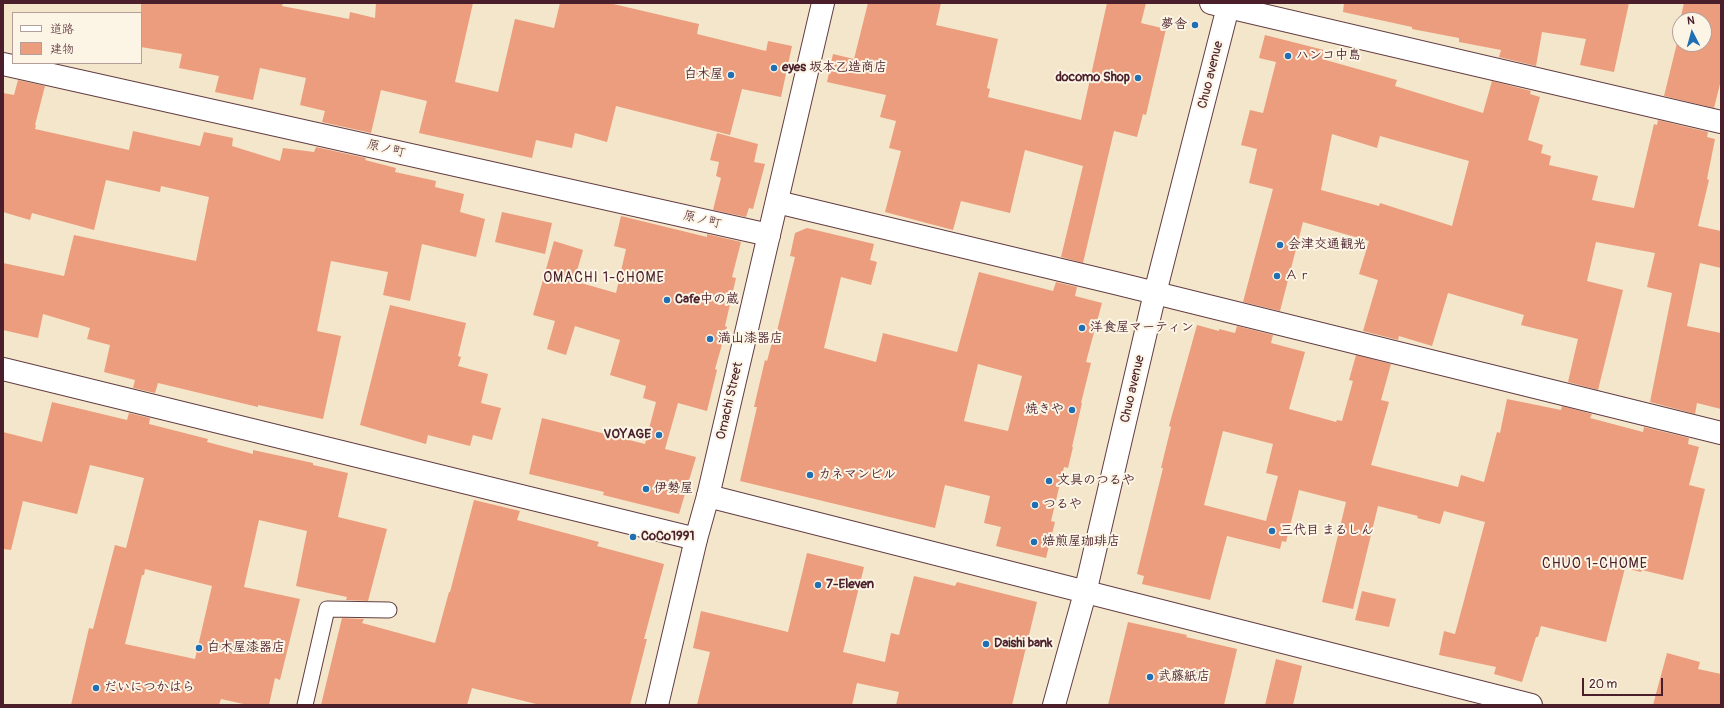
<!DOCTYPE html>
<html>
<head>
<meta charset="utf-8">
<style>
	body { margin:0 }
	#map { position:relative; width:1724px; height:708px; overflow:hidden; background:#f3e6ca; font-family:Pangolin,"Klee One",sans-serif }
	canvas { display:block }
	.frame { position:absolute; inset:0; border:4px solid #4a1f2b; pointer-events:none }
	.legend { position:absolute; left:12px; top:12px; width:130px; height:52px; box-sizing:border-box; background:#fcf5e5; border:1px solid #b59f9b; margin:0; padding:5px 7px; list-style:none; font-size:12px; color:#4a1f2b }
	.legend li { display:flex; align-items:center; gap:8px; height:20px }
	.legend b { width:20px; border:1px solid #b59f9b }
	.north { position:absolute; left:1672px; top:12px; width:40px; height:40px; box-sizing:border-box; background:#fcf5e5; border:1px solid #b59f9b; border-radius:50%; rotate:354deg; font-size:11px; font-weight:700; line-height:16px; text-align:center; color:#4a1f2b }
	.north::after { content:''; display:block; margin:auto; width:14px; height:18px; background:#1f6fb2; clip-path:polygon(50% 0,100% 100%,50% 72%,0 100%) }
	.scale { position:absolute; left:1582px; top:678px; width:81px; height:18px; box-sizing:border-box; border:2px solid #4a1f2b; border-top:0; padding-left:5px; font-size:12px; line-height:14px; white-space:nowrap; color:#4a1f2b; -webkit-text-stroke:3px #fcf5e5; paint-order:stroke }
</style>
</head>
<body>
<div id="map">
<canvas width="1724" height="708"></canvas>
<div class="frame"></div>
<ul class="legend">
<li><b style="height:5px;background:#fff"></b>道路</li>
<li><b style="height:11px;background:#ec9d7d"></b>建物</li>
</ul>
<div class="north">N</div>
<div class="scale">20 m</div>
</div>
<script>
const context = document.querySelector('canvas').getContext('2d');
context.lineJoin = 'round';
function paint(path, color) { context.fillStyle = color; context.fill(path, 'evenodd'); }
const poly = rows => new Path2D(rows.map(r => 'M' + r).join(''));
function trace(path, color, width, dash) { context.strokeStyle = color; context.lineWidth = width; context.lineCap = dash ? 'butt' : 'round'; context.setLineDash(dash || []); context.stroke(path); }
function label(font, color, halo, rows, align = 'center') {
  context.font = font + ' Pangolin,"Klee One",sans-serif'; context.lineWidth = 4; context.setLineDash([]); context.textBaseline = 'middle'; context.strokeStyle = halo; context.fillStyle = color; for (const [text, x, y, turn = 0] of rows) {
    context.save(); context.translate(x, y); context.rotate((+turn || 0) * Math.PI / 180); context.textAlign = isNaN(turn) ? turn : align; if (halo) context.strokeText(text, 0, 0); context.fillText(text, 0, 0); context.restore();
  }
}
paint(poly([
	[141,3,283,3,282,6,349,19,350,12,375,18,376,3,473,3,455,82,498,92,515,19,554,28,560,3,609,3,699,24,697,34,766,51,768,41,792,46,781,97,742,89,730,135,616,106,607,142,575,133,572,148,536,140,532,158,419,133,427,101,381,90,371,133,322,122,325,111,300,105,306,78,260,68,253,100,215,92,219,76,179,68,182,54,141,47],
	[868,3,941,3,936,25,998,39,987,88,990,89,988,97,1081,120,1107,3,1146,3,1141,23,1166,29,1146,115,1143,114,1137,137,1114,131,1083,263,1061,257,1083,166,1025,150,1010,213,961,201,953,230,885,212,901,151,889,148,896,121,880,117,886,95,827,82,833,54,854,59],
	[1344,3,1629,3,1614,72,1580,65,1586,39,1542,32,1536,66,1499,57,1501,50,1459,42,1459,38,1412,29,1412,27,1343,12],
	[1684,3,1721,3,1721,80,1714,108,1664,96,1680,31,1680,44,1704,44,1704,20,1680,20,1680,25,1679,25],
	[1265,35,1324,50,1322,59,1397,80,1395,86,1483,113,1492,81,1531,91,1530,94,1540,97,1528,140,1543,145,1541,153,1551,156,1549,165,1598,176,1592,200,1634,208,1654,124,1657,125,1658,120,1708,132,1707,137,1715,139,1707,179,1709,180,1698,226,1721,231,1721,268,1700,263,1687,326,1721,333,1721,409,1697,403,1695,414,1650,402,1672,293,1647,287,1655,253,1596,242,1587,281,1623,290,1598,390,1568,382,1578,339,1521,325,1524,315,1448,293,1432,346,1399,336,1398,340,1363,331,1378,280,1359,274,1369,241,1303,222,1280,311,1243,302,1273,189,1249,183,1257,149,1241,145,1250,110,1263,113,1276,62,1259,58],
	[1332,134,1377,148,1380,136,1469,161,1452,226,1380,203,1379,206,1321,190],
	[18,80,45,86,35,125,36,125,35,129,129,150,133,131,200,146,204,132,233,138,232,146,280,161,283,148,314,152,316,147,366,158,365,160,396,168,395,172,436,181,435,187,464,194,460,212,485,219,476,257,422,244,410,301,383,295,388,272,331,261,317,331,341,336,323,419,258,405,258,407,158,383,155,393,133,388,135,380,104,372,110,345,87,339,90,328,43,314,38,338,3,330,3,263,64,276,74,235,196,261,209,197,161,186,160,192,106,180,94,230,32,213,30,220,3,212,3,93,14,95],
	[717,133,758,144,754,162,765,164,753,209,749,208,746,217,713,210,721,178,716,176,719,162,710,160],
	[502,212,552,223,545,254,495,242],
	[621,216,707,237,707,234,741,242,732,277,736,278,725,326,727,327,715,369,717,370,707,411,678,403,665,449,696,457,679,514,603,495,604,492,529,474,542,418,645,444,656,402,643,398,646,386,610,375,620,340,575,326,566,355,547,349,555,321,533,315,554,241,583,250,574,281,616,293,626,249,614,246],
	[807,228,874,244,870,260,877,262,871,285,841,277,824,348,876,362,883,333,957,352,979,272,1053,291,1056,282,1077,287,1075,296,1102,303,1086,362,1091,363,1081,403,1082,403,1072,447,1073,447,1068,468,1064,467,1051,521,1055,522,1046,558,996,546,1001,527,984,523,990,496,945,485,935,528,740,481,757,407,754,407,765,360,767,361,774,335,776,335,795,257,790,256,795,233],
	[978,364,1022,376,1008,431,964,421],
	[390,305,466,323,458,356,461,357,458,366,488,374,481,403,501,408,492,440,473,435,470,446,428,435,426,444,360,425],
	[1197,325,1219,331,1219,329,1235,333,1237,326,1273,335,1271,343,1305,352,1289,409,1336,422,1337,420,1342,421,1353,381,1349,380,1356,355,1391,364,1381,400,1389,402,1371,465,1458,487,1461,475,1484,482,1497,432,1500,433,1507,399,1561,410,1562,406,1592,414,1590,418,1643,432,1644,427,1689,438,1688,444,1699,447,1689,485,1705,489,1683,580,1642,570,1641,572,1625,568,1606,642,1541,626,1538,637,1536,637,1522,682,1494,674,1496,667,1439,655,1444,631,1455,634,1485,522,1444,511,1440,524,1417,518,1418,516,1378,506,1353,609,1322,602,1346,502,1299,490,1286,542,1282,541,1280,549,1227,536,1210,600,1142,584,1144,576,1137,574,1163,468,1161,468,1171,427,1169,426],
	[1223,431,1273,444,1266,473,1278,476,1266,521,1204,505],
	[52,402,127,420,129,413,150,418,149,424,208,439,207,442,253,454,253,450,313,463,313,465,348,473,338,517,387,529,368,601,346,600,347,597,296,586,307,531,259,520,244,587,300,599,280,680,275,678,269,705,248,705,221,699,219,705,71,705,89,628,93,629,115,545,126,548,144,478,90,465,77,514,23,501,11,550,3,549,3,432,42,442],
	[145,569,212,586,195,659,125,644,142,575,144,575],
	[474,500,520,511,517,520,599,542,597,546,664,564,644,639,647,639,630,705,540,705,472,688,467,705,321,705,342,618,364,619,362,623,435,643,449,592,450,592],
	[807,553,864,567,843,652,885,662,891,633,899,635,914,576,955,586,957,582,1037,602,1012,705,896,705,899,692,857,683,852,705,697,705,710,652,693,648,701,611,788,632],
	[1362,591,1396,599,1389,627,1355,620],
	[1128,622,1187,635,1186,637,1237,649,1224,705,1108,705],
	[1667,653,1700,662,1698,669,1721,674,1721,705,1653,705],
	[1276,659,1302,666,1293,705,1265,705]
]), '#ec9d7d');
const service = poly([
	[305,705,327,609,389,610]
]);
const minor = poly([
	[1211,3,1721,122],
	[3,64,769,235],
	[777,202,1115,283,1721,433],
	[3,369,696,539],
	[708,496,1531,705]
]);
const tertiary = poly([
	[657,705,696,539,708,496,823,3]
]);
const trunk = poly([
	[1054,705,1085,593,1155,293,1229,3]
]);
trace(service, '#633d43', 17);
trace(minor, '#633d43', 24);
trace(tertiary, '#633d43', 24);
trace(trunk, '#633d43', 24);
trace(service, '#fff', 15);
trace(minor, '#fff', 22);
trace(tertiary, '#fff', 22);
trace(trunk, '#fff', 22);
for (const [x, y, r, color] of [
	[1195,25,4,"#1f6fb2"],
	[1288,56,4,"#1f6fb2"],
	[774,68,4,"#1f6fb2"],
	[731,75,4,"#1f6fb2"],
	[1138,78,4,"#1f6fb2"],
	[1280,245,4,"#1f6fb2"],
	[1277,276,4,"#1f6fb2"],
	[667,300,4,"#1f6fb2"],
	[1082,328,4,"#1f6fb2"],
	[710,339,4,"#1f6fb2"],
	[1072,410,4,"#1f6fb2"],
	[659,435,4,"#1f6fb2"],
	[810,475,4,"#1f6fb2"],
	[1049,481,4,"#1f6fb2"],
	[646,489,4,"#1f6fb2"],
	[1035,505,4,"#1f6fb2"],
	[1272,531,4,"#1f6fb2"],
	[633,537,4,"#1f6fb2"],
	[1034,542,4,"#1f6fb2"],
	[818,585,4,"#1f6fb2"],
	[986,644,4,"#1f6fb2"],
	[199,648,4,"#1f6fb2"],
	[1150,677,4,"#1f6fb2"],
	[96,688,4,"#1f6fb2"]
]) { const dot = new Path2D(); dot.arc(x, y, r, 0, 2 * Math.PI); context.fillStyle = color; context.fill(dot); trace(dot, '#fcf5e5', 1.5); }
label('bold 13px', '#4a1f2b', '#fcf5e5', [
	["夢舎",1187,25,"right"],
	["ハンコ中島",1296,56],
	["eyes 坂本乙造商店",782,68],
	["白木屋",723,75,"right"],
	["docomo Shop",1130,78,"right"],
	["会津交通観光",1288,245],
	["Ａｒ",1285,276],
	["Cafe中の蔵",675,300],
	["洋食屋マーティン",1090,328],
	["満山漆器店",718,339],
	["焼きや",1064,410,"right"],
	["VOYAGE",651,435,"right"],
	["カネマンビル",818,475],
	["文具のつるや",1057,481],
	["伊勢屋",654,489],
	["つるや",1043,505],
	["三代目 まるしん",1280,531],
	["CoCo1991",641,537],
	["焙煎屋珈琲店",1042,542],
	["7-Eleven",826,585],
	["Daishi bank",994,644],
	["白木屋漆器店",207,648],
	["武藤紙店",1158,677],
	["だいにつかはら",104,688]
], 'left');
label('13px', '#4a1f2b', '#fcf5e5', [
	["Chuo avenue",1211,75,-76],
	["原ノ町",386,149,13],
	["原ノ町",702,220,13],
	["Chuo avenue",1133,389,-77],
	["Omachi Street",730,401,-77]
]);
context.letterSpacing = '1px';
label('14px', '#4a1f2b', '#fcf5e5', [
	["OMACHI 1-CHOME",604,278],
	["CHUO 1-CHOME",1595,564]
]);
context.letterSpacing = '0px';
</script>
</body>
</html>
